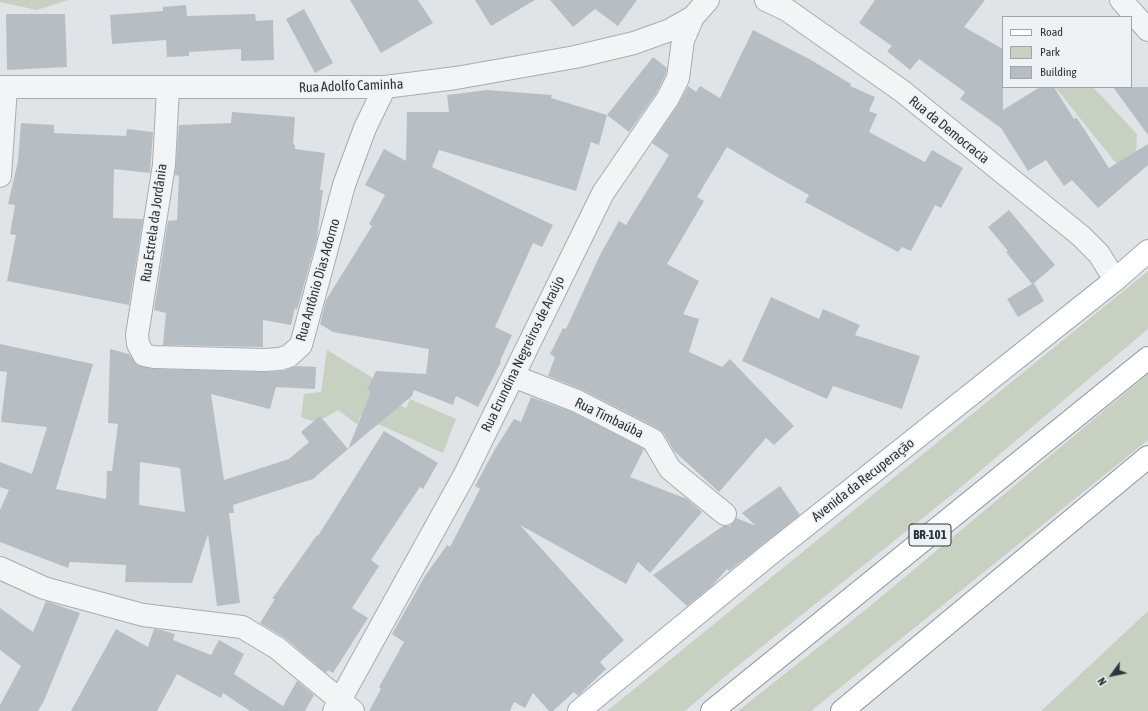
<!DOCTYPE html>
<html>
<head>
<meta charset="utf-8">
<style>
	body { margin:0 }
	#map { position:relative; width:1148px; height:711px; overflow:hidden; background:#e0e4e7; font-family:"Asap Condensed",sans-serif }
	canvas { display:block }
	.legend { position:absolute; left:1002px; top:16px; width:130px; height:72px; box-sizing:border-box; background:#eff2f5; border:1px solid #a0a6ab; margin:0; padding:5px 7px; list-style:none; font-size:12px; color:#2a343c }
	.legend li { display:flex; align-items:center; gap:8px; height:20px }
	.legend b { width:20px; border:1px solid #a0a6ab }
	.north { position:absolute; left:1092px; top:655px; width:40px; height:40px; -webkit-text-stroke:3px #eff2f5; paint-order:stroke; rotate:237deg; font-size:11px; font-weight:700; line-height:16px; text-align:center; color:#2a343c }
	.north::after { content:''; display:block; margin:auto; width:14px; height:18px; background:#2a343c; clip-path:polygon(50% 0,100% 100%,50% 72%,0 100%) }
</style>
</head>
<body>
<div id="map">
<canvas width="1148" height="711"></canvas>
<ul class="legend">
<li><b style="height:5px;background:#fff"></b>Road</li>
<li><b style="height:11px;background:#c8d0c2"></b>Park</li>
<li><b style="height:11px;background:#b7bec3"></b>Building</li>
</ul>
<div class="north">N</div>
</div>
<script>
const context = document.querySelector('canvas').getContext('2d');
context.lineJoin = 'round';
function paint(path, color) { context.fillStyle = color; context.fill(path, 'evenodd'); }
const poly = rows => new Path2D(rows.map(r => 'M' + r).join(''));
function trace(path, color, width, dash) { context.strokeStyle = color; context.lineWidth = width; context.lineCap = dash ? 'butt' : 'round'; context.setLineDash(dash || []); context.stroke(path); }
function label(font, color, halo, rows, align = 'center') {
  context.font = font + ' "Asap Condensed",sans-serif'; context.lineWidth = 4; context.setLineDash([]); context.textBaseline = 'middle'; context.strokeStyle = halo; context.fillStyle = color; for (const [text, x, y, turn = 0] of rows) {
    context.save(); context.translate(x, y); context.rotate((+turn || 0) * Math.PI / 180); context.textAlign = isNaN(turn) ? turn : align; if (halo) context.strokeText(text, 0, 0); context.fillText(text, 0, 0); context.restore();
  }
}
paint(poly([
	[0,0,68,0,37,10,0,2],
	[1055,87,1093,87,1137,134,1136,155,1119,167],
	[1148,271,1148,329,954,493,729,673,685,711,607,711],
	[327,350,373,378,367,390,406,408,410,399,456,419,443,453,360,416,358,425,338,410,325,418,312,421,301,417,304,394,321,392],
	[1148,374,1148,440,811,711,738,711,869,607],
	[1148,611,1148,711,1041,711]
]), '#c8d0c2');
paint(poly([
	[350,0,418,0,433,23,381,53],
	[475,0,535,0,491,26],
	[550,0,637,0,618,26,595,9,573,27],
	[875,0,985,0,964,27,1003,49,1003,110,1040,87,1054,87,1074,119,1077,118,1109,168,1148,144,1148,165,1098,208,1072,180,1064,186,1046,160,1028,171,1001,128,960,99,965,92,919,59,910,70,887,51,892,46,859,23],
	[186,5,187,16,255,14,256,21,273,20,274,60,241,61,241,49,189,52,189,56,167,57,166,40,112,44,110,15,163,11,163,7],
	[304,9,333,63,315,73,286,19],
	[6,14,65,14,67,67,7,70],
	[753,30,811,60,851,84,850,86,875,97,869,111,877,114,869,132,925,162,932,150,963,168,941,208,935,205,911,251,902,247,898,252,805,202,809,195,775,176,727,147,697,197,704,201,667,264,699,281,683,314,699,319,689,352,722,367,730,359,794,426,774,445,766,438,719,492,674,451,664,434,659,429,583,390,548,376,555,357,550,354,563,328,566,329,601,253,619,221,626,225,669,155,652,143,678,105,688,86,696,92,700,86,720,98],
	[653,57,667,68,666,74,657,92,629,132,607,115],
	[1113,87,1148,87,1148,135],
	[487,90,552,95,551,98,607,115,599,145,591,142,576,191,439,150,432,167,553,225,542,247,533,243,495,327,512,335,500,361,501,362,478,407,456,396,453,405,414,390,412,396,348,449,371,392,367,390,376,371,426,374,429,349,333,332,320,324,326,300,372,226,369,224,385,195,365,185,384,149,406,161,407,112,449,112,447,95],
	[232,112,295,117,293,144,295,145,295,149,325,153,320,190,323,190,317,238,297,310,295,308,291,325,263,320,263,347,163,345,166,313,154,310,168,221,177,220,179,176,175,175,179,125,231,123],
	[21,123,54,125,54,133,126,136,127,129,153,132,150,173,114,169,113,218,143,219,129,305,7,281,16,235,10,234,15,205,8,204,18,161],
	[1009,210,1055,265,1034,283,1044,301,1018,317,1007,299,1032,284,1006,252,1008,251,988,227],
	[771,297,819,319,823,309,860,325,855,335,920,356,902,409,833,386,827,399,742,361],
	[0,344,93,364,56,489,106,499,107,471,112,471,118,424,108,423,110,349,129,354,137,365,154,369,264,372,284,371,297,366,316,367,315,389,276,387,270,409,211,394,224,480,289,459,309,442,301,432,320,416,348,449,313,479,233,505,234,513,229,513,240,603,217,606,208,534,192,583,125,582,126,565,70,562,68,568,0,542,0,510,9,490,0,487,0,462,32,474,47,427,1,422,7,372,0,371],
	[140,462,180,468,185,512,139,505],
	[531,397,572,412,644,449,630,477,687,499,702,512,650,573,638,562,626,584,520,525,624,640,600,662,606,669,578,696,574,692,553,711,549,711,533,693,525,708,514,702,510,711,369,711,381,689,379,687,404,642,392,634,425,576,447,545,450,547,480,489,475,486,495,449,514,419,521,422],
	[384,431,438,463,423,489,420,487,371,560,379,566,352,608,368,618,333,673,328,670,326,673,285,638,260,623,275,599,272,599,317,535,318,536],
	[780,486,800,515,729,571,727,569,712,586,687,606,653,575,723,526,730,526,736,518,756,526,742,513],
	[46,601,80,613,44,701,38,711,0,711,0,705,21,666,0,650,0,608,33,632],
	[116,629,148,647,154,629,161,630,175,634,173,640,211,655,219,640,244,654,234,674,283,706,297,681,314,695,305,711,250,711,223,693,221,698,177,674,157,711,71,711]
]), '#b7bec3');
const minor = poly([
	[766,0,787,10,902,91,1081,236,1099,254,1115,280],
	[1121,0,1148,30],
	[0,87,385,87,456,78,575,57,634,43,670,30,693,17],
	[168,88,164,165,137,335,138,344,144,355,154,357,264,360,280,359,289,356,301,345,344,185,365,128,385,87],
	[0,176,6,87],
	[513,376,577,401,653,440,670,469,725,514],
	[0,568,44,588,143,615,242,627,277,648,353,711],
	[334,711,465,474,603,193,668,98,678,78,683,40,693,17,708,0]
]);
const major = poly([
	[579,711,765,558,1115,280,1148,251]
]);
const highway = poly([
	[712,711,1148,358],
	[842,711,1148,457]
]);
trace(minor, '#a6acb0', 24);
trace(major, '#a0aab1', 24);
trace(highway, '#89949c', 24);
trace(minor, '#f2f4f6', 22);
trace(major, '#fff', 22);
trace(highway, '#fff', 22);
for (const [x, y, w] of [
	[930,535,42]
]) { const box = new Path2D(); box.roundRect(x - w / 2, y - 11, w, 22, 3); context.fillStyle = '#eff2f5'; context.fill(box); trace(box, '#2a343c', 1); }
label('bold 13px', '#2a343c', null, [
	["BR-101",930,535]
]);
label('14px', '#2a343c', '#eff2f5', [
	["Rua Adolfo Caminha",351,86,-2],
	["Rua da Democracia",949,130,39],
	["Rua Estrela da Jordânia",154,223,-82],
	["Rua Antônio Dias Adorno",318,280,-74],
	["Rua Erundina Negreiros de Araújo",523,354,-64],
	["Rua Timbaúba",609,418,26],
	["Avenida da Recuperação",863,480,-38]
]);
</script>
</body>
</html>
